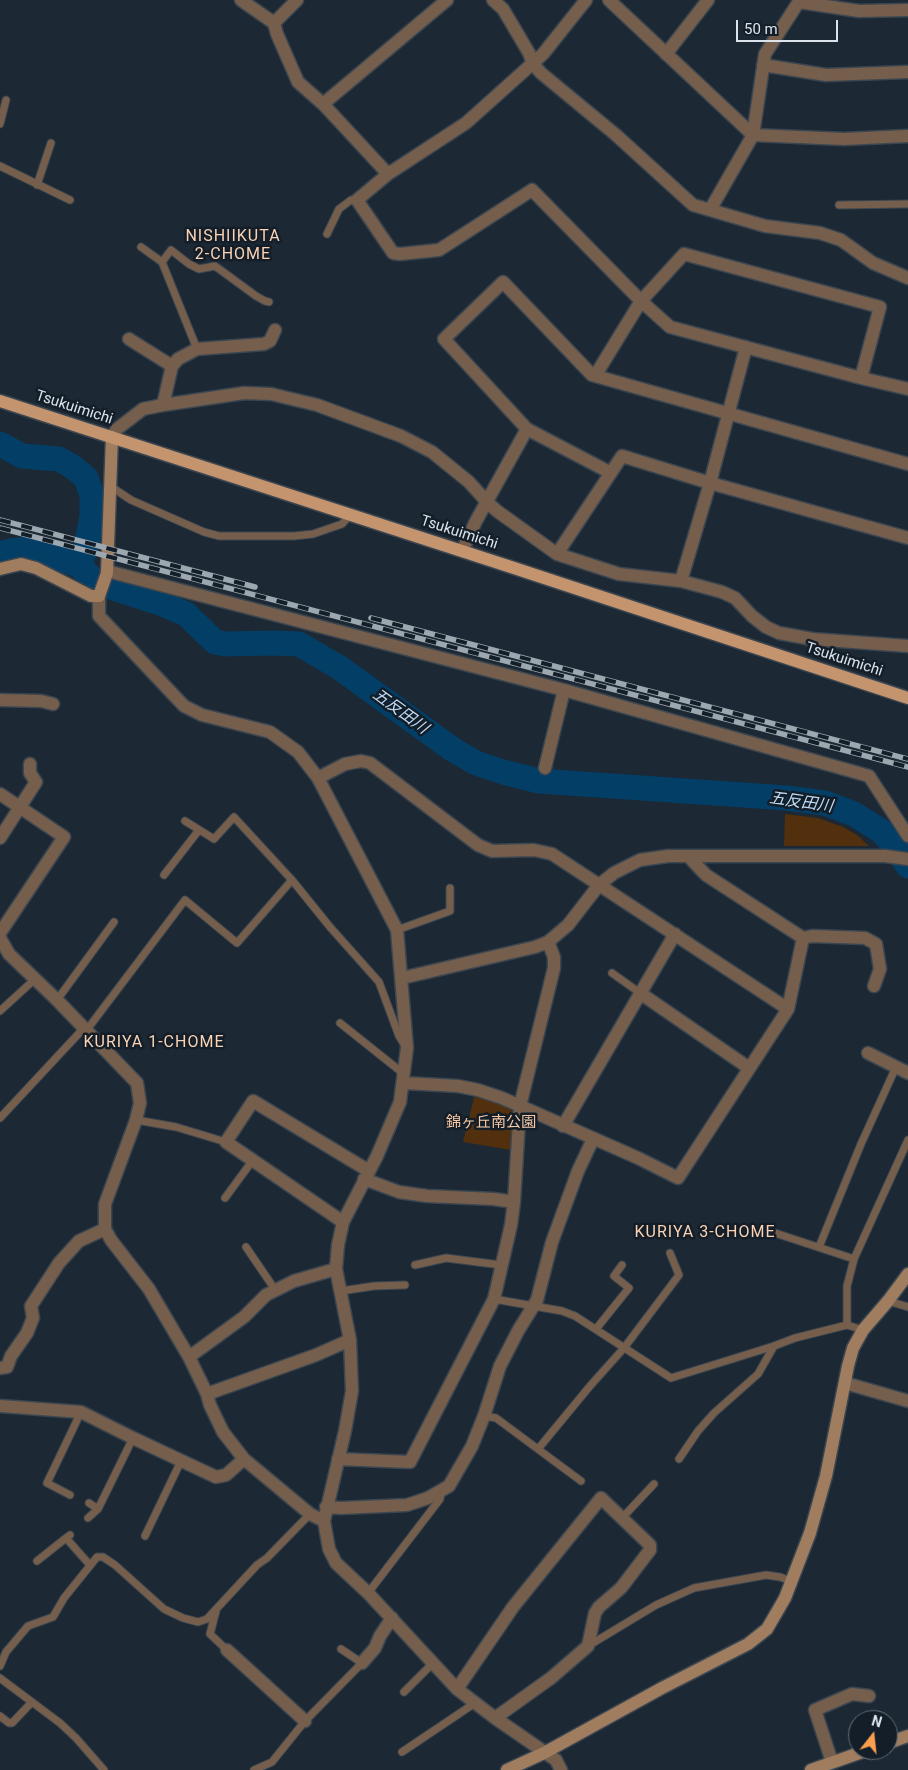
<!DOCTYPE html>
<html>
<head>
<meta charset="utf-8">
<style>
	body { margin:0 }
	#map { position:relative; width:908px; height:1770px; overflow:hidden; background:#1c2833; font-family:Roboto,sans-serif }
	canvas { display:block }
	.north { position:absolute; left:848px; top:1710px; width:50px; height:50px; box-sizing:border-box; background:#131e29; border:1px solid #636d77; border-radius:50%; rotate:16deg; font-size:14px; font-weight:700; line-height:20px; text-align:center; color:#dbe3eb }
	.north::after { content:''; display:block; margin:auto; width:18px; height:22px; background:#fa9f4e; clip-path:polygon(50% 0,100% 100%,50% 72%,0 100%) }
	.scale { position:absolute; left:736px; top:20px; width:102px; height:22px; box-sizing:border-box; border:2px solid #dbe3eb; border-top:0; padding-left:6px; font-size:15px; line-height:18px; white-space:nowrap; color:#dbe3eb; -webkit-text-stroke:4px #131e29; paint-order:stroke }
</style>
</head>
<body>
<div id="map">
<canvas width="908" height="1770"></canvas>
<div class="north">N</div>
<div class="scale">50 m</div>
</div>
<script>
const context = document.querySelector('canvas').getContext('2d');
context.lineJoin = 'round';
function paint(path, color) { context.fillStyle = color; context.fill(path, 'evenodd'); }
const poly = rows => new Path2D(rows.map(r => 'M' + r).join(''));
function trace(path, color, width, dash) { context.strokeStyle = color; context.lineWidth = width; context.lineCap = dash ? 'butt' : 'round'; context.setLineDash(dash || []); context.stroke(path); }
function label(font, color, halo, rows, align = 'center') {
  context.font = font + ' Roboto,"Noto Sans JP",sans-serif'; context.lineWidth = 5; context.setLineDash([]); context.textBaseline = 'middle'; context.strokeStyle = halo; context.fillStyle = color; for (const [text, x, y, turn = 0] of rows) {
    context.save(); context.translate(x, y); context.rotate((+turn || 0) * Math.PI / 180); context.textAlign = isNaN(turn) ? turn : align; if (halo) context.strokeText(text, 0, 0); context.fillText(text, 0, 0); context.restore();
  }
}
paint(poly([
	[785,814,818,818,843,827,857,835,869,846,784,846],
	[475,1094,509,1106,513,1114,511,1150,463,1142]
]), '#522f0d');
trace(poly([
	[0,444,22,456,59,459,73,467,86,478,92,495,92,516,86,548,79,565,95,582,160,603,186,614,215,642,225,644,274,643,299,644,340,668,452,749,476,763,503,772,539,781,787,798,825,803,854,814,881,831,894,845,908,866],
	[0,554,10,551,27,549,79,565]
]), '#033e67', 25);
const lane = poly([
	[0,124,6,100],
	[0,166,70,200],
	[37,185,51,143],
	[839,205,908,204],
	[327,234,339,209,351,200,357,200],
	[141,247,162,262,197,349],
	[162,262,171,250,189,264,199,269,215,266,256,296,265,301,269,302],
	[110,486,131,500,204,532,219,536,294,536,313,534,342,524,350,515],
	[185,821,214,839,234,817,292,880,330,927,379,982,399,1036,404,1044],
	[164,875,199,830],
	[397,930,450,911,450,888],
	[612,973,640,993],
	[57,1000,114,922],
	[0,1011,35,979],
	[340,1023,404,1074],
	[86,1031,185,900,237,943,292,880],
	[0,1118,83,1029],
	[136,1120,176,1127,226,1142],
	[225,1198,253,1160],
	[775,1233,854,1259],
	[246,1247,276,1291],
	[819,1247,861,1144,896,1067],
	[415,1265,446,1258,501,1265],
	[341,1291,374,1286,405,1285],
	[494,1299,562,1311,575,1316,671,1378,774,1346,795,1338,847,1325,863,1330],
	[888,1301,908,1307],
	[847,1325,847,1286,854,1259,908,1140],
	[596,1329,629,1288,614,1276,622,1265],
	[484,1416,496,1418,581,1481],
	[538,1449,590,1386,624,1348,679,1275,670,1253],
	[679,1459,698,1431,714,1413,758,1374,774,1346],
	[70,1495,47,1483,81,1412],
	[89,1503,98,1509],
	[88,1518,98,1509,133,1438],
	[622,1518,654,1484],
	[70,1535,66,1538,89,1564],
	[145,1536,181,1461],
	[37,1561,66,1538],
	[368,1593,440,1499,441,1492],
	[216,1611,210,1634,227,1650],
	[588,1646,656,1605,694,1588,766,1575,780,1577,791,1581],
	[0,1666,6,1652,28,1626,53,1617,64,1598,97,1557,103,1557,115,1565,164,1609,183,1618,198,1622,207,1619,257,1565,267,1558,310,1514],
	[0,1678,60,1723,76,1738,104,1770],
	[404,1692,433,1663],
	[0,1716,9,1723,12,1723,32,1702],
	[402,1752,475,1703],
	[254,1770,272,1762,305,1721,362,1663,341,1649]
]);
const street = poly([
	[241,0,274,23,277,34,298,82,323,104,388,174],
	[493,0,503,9,529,53,533,64,541,73,616,135,693,205,765,226,820,233,841,240,873,263,908,278],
	[586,0,543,54,466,123,388,174,357,200,393,253,400,254,439,250,532,190,641,301,670,327,861,378,908,389],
	[609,0,753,135,844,139,908,136],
	[799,2,859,11,908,10],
	[274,23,297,0],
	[666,54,708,0],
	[763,65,826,75,908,72],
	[323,104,447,0],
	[710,210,753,135,765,54,800,0],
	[129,339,172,366],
	[595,376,641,301,684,254,880,307,861,378],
	[163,405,172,366,178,359,197,349,264,344,270,341,275,330],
	[112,437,117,429,143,409,163,405,244,393,271,394,317,405,401,436,432,452,469,482,487,502,497,511,557,554,619,574,681,581,722,592,735,598,752,616,766,627,779,633,812,639,908,646],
	[611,473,527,429,444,339,503,282,592,375,908,464],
	[462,551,476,521,527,429],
	[557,554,622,456,710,483,908,538],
	[107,571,564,690,869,776,908,836],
	[681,581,710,483,746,347],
	[99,596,99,616,184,706,202,715,270,732,298,752,318,778,397,930,407,1048,400,1102,377,1156,343,1222,338,1245,336,1269,350,1340,352,1391,345,1431,324,1521,329,1549,336,1563,368,1593,457,1689,495,1718,556,1760,561,1770],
	[0,700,41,701,53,704],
	[545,768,564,690],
	[318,778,345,764,361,761,370,763,478,845,492,851,534,850,552,854,788,1009],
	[0,794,64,837,0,933],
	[0,838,36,782,30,773,30,764],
	[689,857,706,875,803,938,812,936,865,938,876,944,880,969,874,986],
	[0,938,9,954,57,1000,137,1083,140,1103,136,1120,105,1204,105,1229,111,1240,149,1289,189,1357,207,1394,210,1405,223,1432,244,1459,310,1514,324,1521],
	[402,978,535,947,548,942,568,925,599,885,614,873,640,860,668,856,885,856,908,859],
	[640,993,749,1068],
	[868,1053,908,1073],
	[404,1083,458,1086,478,1090,502,1098,638,1158,678,1178,788,1009,803,938],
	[563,1126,675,934],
	[364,1179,399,1192,427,1196,494,1199,514,1202],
	[343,1222,226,1142,253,1101,369,1171],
	[189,1357,244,1317,266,1295,294,1281,336,1269],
	[0,1368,7,1367,11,1356,27,1333,33,1318,31,1306,59,1263,79,1241,105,1229],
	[845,1383,908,1401],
	[207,1394,316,1355,350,1340],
	[0,1406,81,1412,133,1438,216,1477,226,1475,244,1459],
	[338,1459,410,1462,494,1299,511,1225,514,1202,520,1106,554,968,554,957,548,942],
	[326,1507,341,1508,407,1505,428,1498,449,1486,472,1446,484,1416,500,1366,518,1331,537,1300,552,1242,578,1171,593,1139],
	[227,1650,305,1721],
	[362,1663,375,1648,380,1636,392,1618],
	[457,1689,513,1607,601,1498,650,1545,650,1550,621,1588,599,1607,595,1613,588,1646,551,1678,495,1718],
	[832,1762,815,1710,852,1694,869,1696]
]);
const secondary = poly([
	[0,569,21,564,36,568,91,596,99,596,107,573,112,437],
	[888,1743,908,1736],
	[507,1770,544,1753,662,1688,748,1644,767,1629,785,1598,810,1533,826,1476,848,1366,853,1348,863,1330,888,1301,908,1274],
	[811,1770,868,1750]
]);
const primary = poly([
	[0,401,511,567,908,698]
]);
trace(lane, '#3b4650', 9);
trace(street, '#3b4650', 15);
trace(secondary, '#3b4650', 15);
trace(primary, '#3b4650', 15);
trace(lane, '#755e4c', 7);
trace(street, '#755e4c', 12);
trace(secondary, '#a17d60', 12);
trace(primary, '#c4946f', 12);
const rail = poly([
	[0,520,255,587],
	[0,528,908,767],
	[371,618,908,759]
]);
trace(rail, '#9da7b0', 5.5);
trace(rail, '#131e29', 4, [11]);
label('15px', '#dbe3eb', '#131e29', [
	["Tsukuimichi",74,408,18],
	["Tsukuimichi",459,533,18],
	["Tsukuimichi",844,660,18]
]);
label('15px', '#f8c9a4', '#131e29', [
	["錦ヶ丘南公園",491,1123]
]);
context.letterSpacing = '1px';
label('16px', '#fad3b5', '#131e29', [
	["NISHIIKUTA",233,237],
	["2-CHOME",233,255],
	["KURIYA 1-CHOME",154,1043],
	["KURIYA 3-CHOME",705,1233]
]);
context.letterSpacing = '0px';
label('italic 16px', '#bedbf6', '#131e29', [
	["五反田川",400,712,36],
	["五反田川",801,803,8]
]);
</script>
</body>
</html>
